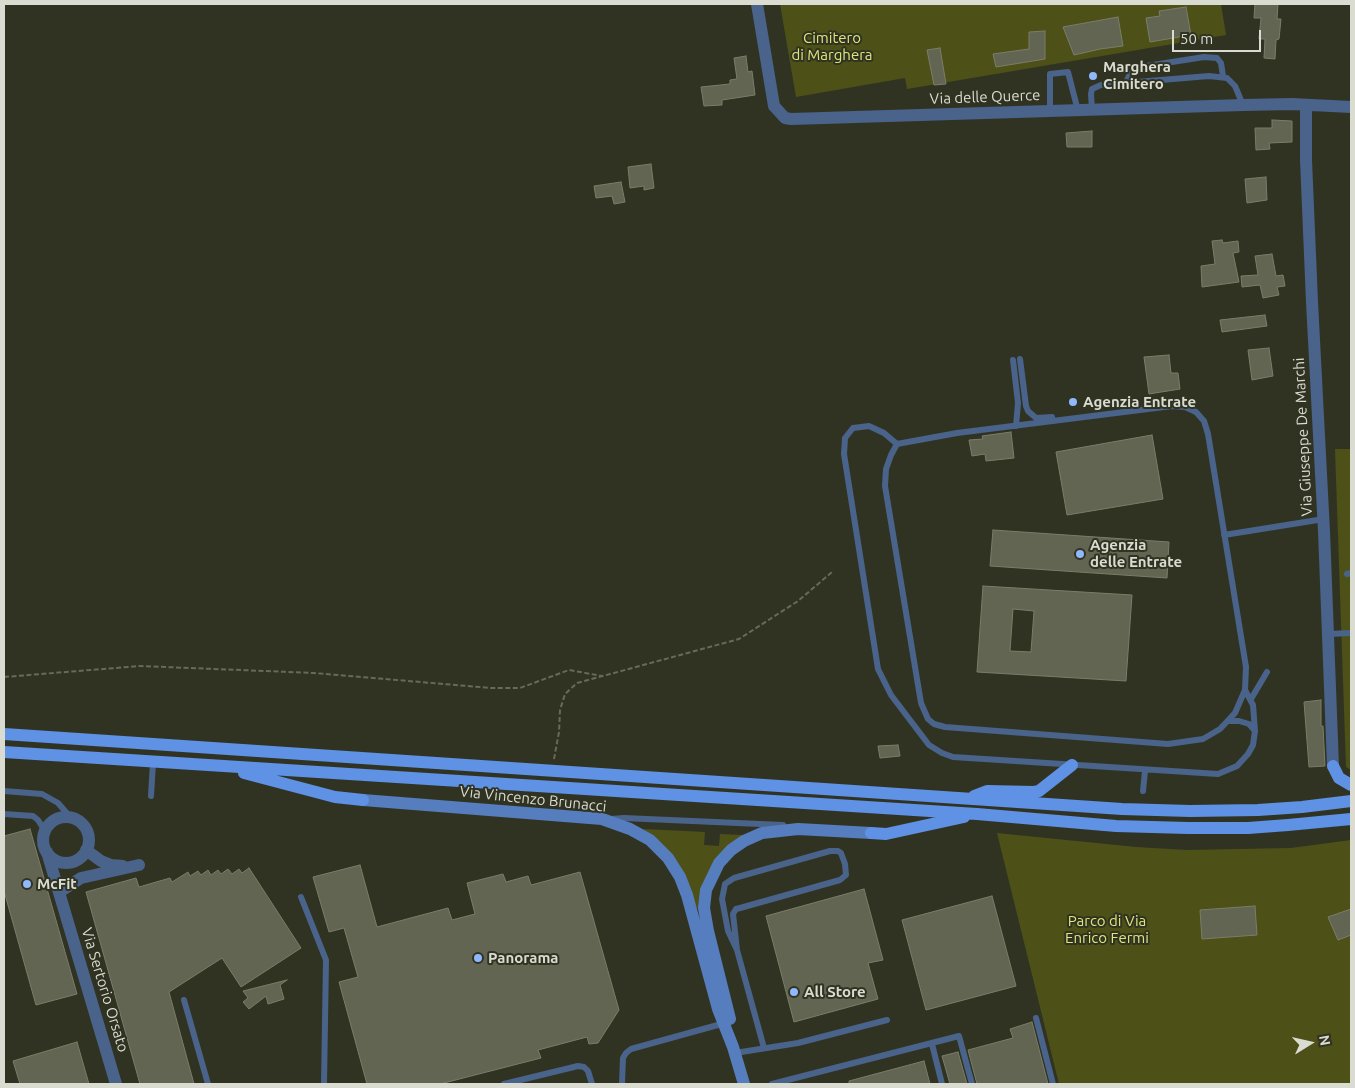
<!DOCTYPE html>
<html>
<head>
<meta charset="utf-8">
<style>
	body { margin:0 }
	#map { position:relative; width:1355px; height:1088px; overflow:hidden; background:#313322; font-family:Ubuntu,sans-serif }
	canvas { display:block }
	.frame { position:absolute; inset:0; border:5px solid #dbdcd1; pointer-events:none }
	.north { position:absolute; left:1285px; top:1018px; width:50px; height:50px; -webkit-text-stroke:4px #313322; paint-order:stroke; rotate:80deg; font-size:14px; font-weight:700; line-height:20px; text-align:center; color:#dbdcd1 }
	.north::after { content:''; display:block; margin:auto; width:18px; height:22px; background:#dbdcd1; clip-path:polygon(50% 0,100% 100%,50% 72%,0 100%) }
	.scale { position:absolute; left:1172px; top:30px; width:89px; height:22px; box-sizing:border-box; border:2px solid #dbdcd1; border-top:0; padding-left:6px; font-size:15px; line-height:18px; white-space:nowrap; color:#dbdcd1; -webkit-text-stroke:4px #313322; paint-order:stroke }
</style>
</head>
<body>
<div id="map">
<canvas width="1355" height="1088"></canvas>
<div class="frame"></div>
<div class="north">N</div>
<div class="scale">50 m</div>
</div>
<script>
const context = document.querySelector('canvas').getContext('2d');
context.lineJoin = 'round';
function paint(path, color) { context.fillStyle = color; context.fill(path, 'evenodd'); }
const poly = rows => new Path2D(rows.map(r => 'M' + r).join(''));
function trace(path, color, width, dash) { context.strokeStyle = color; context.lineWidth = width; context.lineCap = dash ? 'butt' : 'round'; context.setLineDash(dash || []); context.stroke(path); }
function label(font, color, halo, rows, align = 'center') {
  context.font = font + ' Ubuntu,sans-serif'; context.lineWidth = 4; context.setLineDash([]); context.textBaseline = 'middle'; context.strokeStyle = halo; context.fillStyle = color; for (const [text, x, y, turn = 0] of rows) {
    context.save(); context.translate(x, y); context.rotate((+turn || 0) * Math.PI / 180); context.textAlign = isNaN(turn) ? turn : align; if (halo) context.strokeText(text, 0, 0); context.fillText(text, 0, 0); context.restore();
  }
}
paint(poly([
	[780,4,1221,4,1226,35,907,89,905,78,796,97],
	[1335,449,1351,449,1351,770,1346,767],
	[643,829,705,832,704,845,719,846,720,834,743,835,697,909,651,835],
	[997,833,1136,847,1187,850,1291,848,1351,840,1351,1084,1059,1084]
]), '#4d5117');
const building = poly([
	[1255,4,1278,4,1277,19,1281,19,1279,39,1276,40,1275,59,1264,58,1265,39,1259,39,1261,18,1254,18,1255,4],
	[1186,7,1191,35,1150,42,1146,18,1160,16,1159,11,1186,7],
	[1118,17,1123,46,1100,49,1074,55,1063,27,1118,17],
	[1045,31,1045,59,996,67,993,54,1029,49,1029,32,1045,31],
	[940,48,946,84,934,85,927,50,940,48],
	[746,56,748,72,752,71,755,95,722,100,722,105,704,106,701,87,730,84,730,80,737,79,734,58,746,56],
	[1272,120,1292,121,1292,142,1269,143,1270,149,1256,150,1255,128,1272,128,1272,120],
	[1092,131,1092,147,1067,147,1066,133,1092,131],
	[651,164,654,188,644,190,644,186,630,188,628,167,651,164],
	[1266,177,1267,200,1247,203,1245,179,1266,177],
	[621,182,625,202,614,204,612,196,596,198,594,186,621,182],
	[1222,240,1223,243,1238,241,1239,252,1233,253,1239,282,1202,287,1201,266,1215,264,1212,241,1222,240],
	[1272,254,1276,276,1283,275,1285,286,1277,287,1279,295,1263,298,1260,285,1242,287,1241,276,1258,275,1255,256,1272,254],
	[1265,315,1267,326,1222,332,1220,320,1265,315],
	[1269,348,1273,376,1252,380,1248,350,1269,348],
	[1169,355,1171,373,1178,373,1180,389,1149,394,1144,357,1169,355],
	[1011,432,1014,458,986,461,985,454,972,456,969,440,983,439,982,436,1011,432],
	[1152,435,1163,499,1067,515,1056,452,1152,435],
	[993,530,1169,542,1167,578,990,566,993,530],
	[983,586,1132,595,1126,681,977,672,983,586],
	[1013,609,1034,611,1031,652,1010,651,1013,609],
	[1321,700,1321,726,1323,726,1325,766,1309,767,1304,702,1321,700],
	[898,745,900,756,880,758,878,746,898,745],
	[30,829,77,994,36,1005,4,891,4,836,30,829],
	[360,865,377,927,448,908,452,920,475,914,467,883,503,874,506,882,528,876,531,885,580,872,619,1010,598,1043,589,1044,587,1037,538,1050,541,1058,440,1084,367,1084,339,982,358,977,344,928,329,932,313,877,360,865],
	[249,868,301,948,241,987,222,958,169,992,194,1084,140,1084,86,892,136,878,139,887,170,878,172,882,188,872,190,876,198,871,201,875,208,870,211,875,218,870,221,874,228,869,232,874,239,869,242,873,249,868],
	[864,889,883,960,868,963,878,999,794,1022,766,916,864,889],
	[992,896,1016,986,926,1010,902,920,992,896],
	[1255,906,1257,935,1202,939,1200,910,1255,906],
	[1351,909,1351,935,1338,940,1328,917,1351,909],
	[287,980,280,985,284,999,268,1004,266,996,249,1009,243,1002,248,998,243,991,287,980],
	[1032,1022,1048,1084,977,1084,968,1050,1013,1038,1010,1029,1032,1022],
	[77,1042,89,1084,20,1084,13,1061,77,1042],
	[958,1052,967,1084,950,1084,942,1056,958,1052],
	[924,1061,930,1084,849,1084,849,1081,924,1061]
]);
paint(building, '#626552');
trace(building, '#7b7d69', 1);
trace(poly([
	[4,677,140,666,314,673,491,688,520,688,569,670,602,676],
	[554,759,559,732,560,710,565,694,577,683,739,639,798,601,832,572]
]), '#676959', 2, [5, 2.5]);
trace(poly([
	[1126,82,1130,74,1140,67,1204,57,1217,58,1221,63,1223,76],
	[1092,110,1091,94,1092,89,1101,85,1209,76,1227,78,1235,86,1243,105],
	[1050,111,1050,74,1068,72,1078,111],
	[1020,359,1026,406,1028,411,1036,418,1052,417],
	[1013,360,1018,403,1016,426],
	[1172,406,1185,407,1196,412,1204,421,1208,434,1246,667,1245,690,1235,713,1220,729,1203,739,1168,744,945,727,934,724,928,719,921,703,885,486,886,469,891,455,897,444,957,433,1172,406],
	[897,444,884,433,869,426,853,428,845,438,844,454,878,669,891,695,929,745,942,753,953,757,1218,774,1237,766,1248,754,1253,745,1255,731,1253,705,1245,690],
	[1224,535,1324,519],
	[1347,574,1351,573],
	[1328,634,1351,633],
	[1251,699,1267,672],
	[1228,721,1239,721,1249,724,1255,731],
	[4,791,42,794,58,803,71,818],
	[1143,791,1145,771],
	[151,796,153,762],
	[4,814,33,816,38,820,45,831],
	[611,819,624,818,783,825],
	[301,897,326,960,324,1084],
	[737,950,728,931,722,899,725,884,734,878,830,851,838,851,841,853,845,864,846,875,840,880,740,908,736,909,733,914,737,950,764,1048],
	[184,1000,208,1084],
	[1036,1018,1053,1084],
	[932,1044,942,1084],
	[735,1053,798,1043,887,1020],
	[504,1084,578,1066,584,1067,588,1071,592,1084],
	[622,1084,623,1058,626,1053,631,1049,725,1023],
	[772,1084,959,1036,972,1084]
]), '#4a638b', 6);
trace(poly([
	[757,4,774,106,785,118,791,119,1243,105,1292,104,1351,107],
	[1306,106,1306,160,1312,302,1324,531,1333,766],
	'43 840a23 23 0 1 1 46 0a23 23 0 1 1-46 0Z',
	[86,850,101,861,111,865,123,866],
	[47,852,116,1084],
	[64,889,81,878,139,865]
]), '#4a638b', 12);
trace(poly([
	[363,800,602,819,630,829,650,840,668,858,680,877,687,895,718,1009,733,1047,744,1084],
	[730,1019,708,931,704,908,706,890,719,863,731,850,744,841,762,833,798,829,871,833]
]), '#567dbd', 12);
trace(poly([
	[4,734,1122,809,1190,811,1258,810,1302,807,1351,801],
	[4,752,977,814,1116,826,1188,828,1248,828,1288,825,1351,819],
	[1333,766,1339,778,1351,785],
	[244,773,335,797,363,800],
	[974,796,987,791,1034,792,1039,791,1072,765],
	[871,833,886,834,964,817]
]), '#5f91e4', 12);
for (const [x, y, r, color] of [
	[1093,76,5,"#8fb8fd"],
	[1073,402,5,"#8fb8fd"],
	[1080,554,5,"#8fb8fd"],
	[27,884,5,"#8fb8fd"],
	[478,958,5,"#8fb8fd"],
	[794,992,5,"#8fb8fd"]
]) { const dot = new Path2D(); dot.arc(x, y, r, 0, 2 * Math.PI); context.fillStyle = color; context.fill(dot); trace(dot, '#313322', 2); }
label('15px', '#dde67c', '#313322', [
	["Cimitero",832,38],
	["di Marghera",832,55],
	["Parco di Via",1107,921],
	["Enrico Fermi",1107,938]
]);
label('bold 15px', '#dbdcd1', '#313322', [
	["Marghera",1103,67],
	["Cimitero",1103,84],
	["Agenzia Entrate",1083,402],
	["Agenzia",1090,545],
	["delle Entrate",1090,562],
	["McFit",37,884],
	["Panorama",488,958],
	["All Store",804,992]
], 'left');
label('15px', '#dbdcd1', '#313322', [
	["Via delle Querce",985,97,-2],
	["Via Giuseppe De Marchi",1303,437,-93],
	["Via Vincenzo Brunacci",533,799,6],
	["Via Sertorio Orsato",105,990,73]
]);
</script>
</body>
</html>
